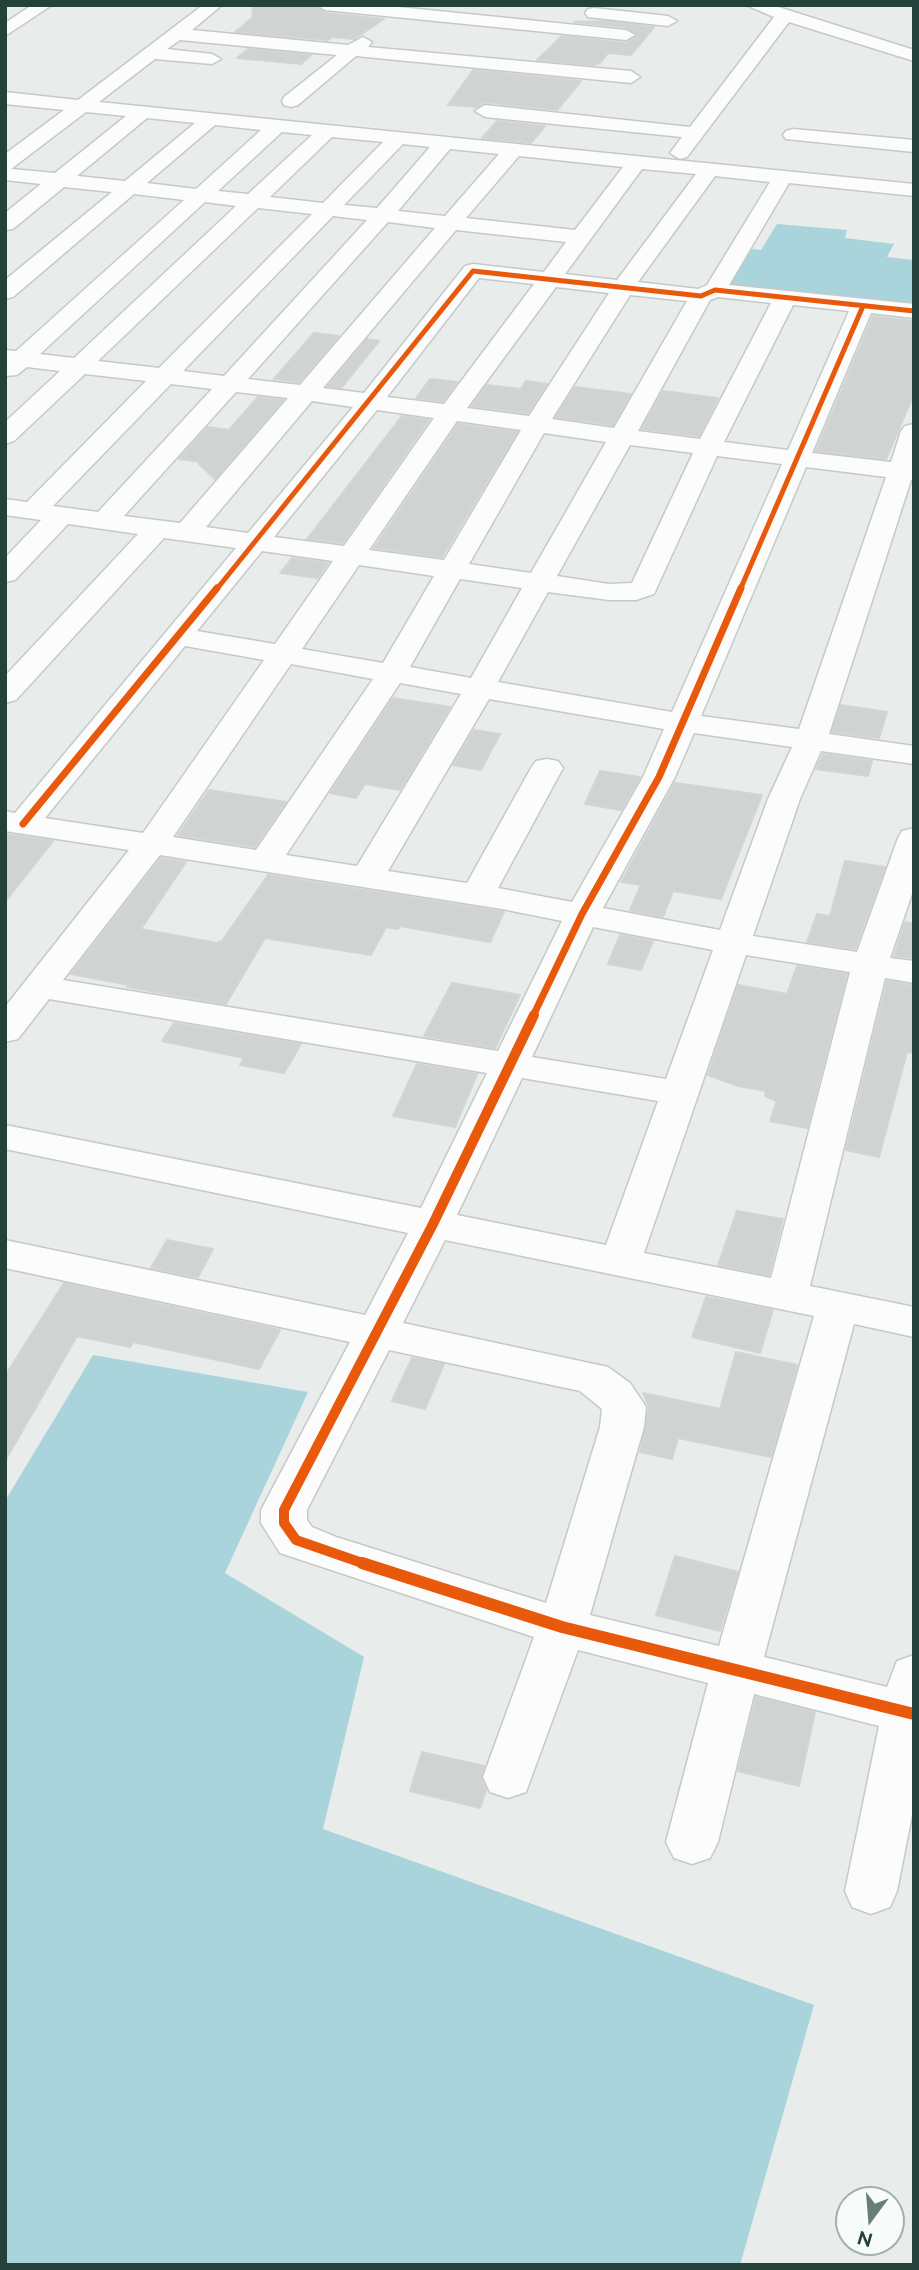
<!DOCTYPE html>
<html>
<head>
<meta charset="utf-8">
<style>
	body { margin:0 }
	#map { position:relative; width:919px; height:2270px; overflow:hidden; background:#e8edeb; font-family:Raleway,sans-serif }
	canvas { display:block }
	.frame { position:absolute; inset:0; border:7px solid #24423a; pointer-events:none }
	.north { position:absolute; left:835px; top:2186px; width:70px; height:70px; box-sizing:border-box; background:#f7fbf9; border:2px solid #a3b1ad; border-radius:50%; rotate:196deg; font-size:19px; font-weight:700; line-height:28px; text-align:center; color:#24423a }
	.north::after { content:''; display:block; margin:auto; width:24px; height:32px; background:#697e78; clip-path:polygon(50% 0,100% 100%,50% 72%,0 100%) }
</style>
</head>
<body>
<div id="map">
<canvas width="919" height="2270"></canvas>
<div class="frame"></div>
<div class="north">N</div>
</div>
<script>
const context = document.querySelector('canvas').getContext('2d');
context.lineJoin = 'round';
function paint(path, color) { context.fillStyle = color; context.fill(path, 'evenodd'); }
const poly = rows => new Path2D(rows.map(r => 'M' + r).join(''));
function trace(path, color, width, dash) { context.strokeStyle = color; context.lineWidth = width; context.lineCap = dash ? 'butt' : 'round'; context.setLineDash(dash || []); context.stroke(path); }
paint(poly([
	[777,224,847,230,845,238,894,244,887,257,914,260,914,311,719,290,744,248,761,250],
	[93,1355,308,1392,225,1573,364,1657,323,1829,814,2005,740,2265,5,2265,5,1501]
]), '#a9d4db');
const building = poly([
	[253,5,314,5,325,13,384,19,354,39,332,37,328,40,235,32,252,18,253,5],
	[604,21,654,27,631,55,608,53,600,63,593,65,537,60,562,36,626,43,637,36,626,27,574,22,604,21],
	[248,49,311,55,301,64,237,58,248,49],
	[473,70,581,81,557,110,485,102,477,107,448,105,473,70],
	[497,121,545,126,531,143,482,138,497,121],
	[873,316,914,321,914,394,886,459,816,451,873,316],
	[314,333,339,336,299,382,274,379,314,333],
	[367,339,379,341,341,388,328,386,367,339],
	[430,379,457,382,443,401,416,398,430,379],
	[526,381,547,384,528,413,472,406,487,385,521,389,526,381],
	[575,387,631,394,613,425,556,417,575,387],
	[663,391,718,398,699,436,642,429,663,391],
	[258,397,283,400,215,479,199,464,201,462,179,459,208,427,229,430,258,397],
	[402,416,429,420,343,543,307,539,402,416],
	[458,424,517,432,442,557,374,548,458,424],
	[292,558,328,563,318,578,280,573,292,558],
	[393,698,450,707,400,790,365,784,356,798,330,793,393,698],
	[841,705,887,712,879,738,832,732,841,705],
	[474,730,500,734,481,770,453,765,474,730],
	[823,754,872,761,868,776,816,769,823,754],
	[600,771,640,777,621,810,585,804,600,771],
	[675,783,762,795,721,899,673,891,663,917,630,910,641,885,621,882,675,783],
	[209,790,286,802,255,847,178,835,209,790],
	[5,834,53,841,5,902,5,834],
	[161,858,186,862,141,929,217,943,222,941,268,875,504,912,490,942,400,926,398,929,386,927,371,955,265,938,226,1004,127,987,129,985,71,974,161,858],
	[845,861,885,867,855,949,807,942,817,914,830,916,845,861],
	[905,922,914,924,914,958,894,956,905,922],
	[620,935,653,941,641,970,608,964,620,935],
	[797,966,847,974,807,1128,770,1121,777,1101,765,1096,766,1091,738,1086,708,1075,738,985,787,994,797,966],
	[887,981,914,986,914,1053,907,1052,879,1157,846,1150,887,981],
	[452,983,520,995,495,1048,424,1036,452,983],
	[174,1023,301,1044,284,1073,240,1065,244,1058,162,1041,174,1023],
	[417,1064,477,1074,455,1127,393,1116,417,1064],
	[737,1211,783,1219,769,1275,718,1265,737,1211],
	[167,1240,213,1249,198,1277,151,1268,167,1240],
	[64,1283,109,1293,280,1330,259,1369,133,1342,130,1347,77,1336,5,1461,5,1376,64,1283],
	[706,1297,773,1310,760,1353,692,1337,706,1297],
	[736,1352,797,1365,771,1457,678,1438,672,1459,640,1452,649,1407,643,1393,720,1409,736,1352],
	[412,1358,444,1364,425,1409,392,1401,412,1358],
	[675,1556,738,1572,720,1631,656,1615,675,1556],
	[756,1697,815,1712,799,1786,738,1771,756,1697],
	[422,1752,484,1766,481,1778,486,1790,480,1808,410,1791,422,1752]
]);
paint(building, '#cfd4d2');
trace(building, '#d1d6d4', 2);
const street = poly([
	[32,5,52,5,5,36,5,23,32,5],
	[203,5,222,5,192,30,348,45,363,37,372,42,368,47,631,71,640,77,631,83,356,56,298,105,291,107,284,105,282,101,284,97,337,55,180,40,167,49,212,54,221,59,212,64,155,59,99,102,914,184,914,196,789,183,729,285,914,304,914,318,871,313,812,453,891,462,901,431,905,426,914,424,914,481,911,480,829,734,914,746,914,764,821,751,800,799,753,936,857,952,898,838,902,831,914,828,914,888,890,958,914,961,914,983,885,978,810,1286,914,1307,914,1337,854,1324,764,1657,887,1687,897,1661,914,1655,914,1805,897,1891,890,1907,871,1914,852,1907,845,1891,879,1726,754,1694,718,1842,710,1858,692,1864,674,1858,666,1842,708,1683,578,1650,526,1792,508,1798,490,1792,483,1777,534,1637,280,1553,261,1523,261,1510,350,1342,5,1268,5,1240,365,1315,408,1233,5,1149,5,1125,421,1208,487,1073,49,999,18,1039,5,1042,5,1007,129,850,5,831,5,811,15,813,236,548,164,538,16,700,5,703,5,676,138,534,68,524,15,580,5,582,5,558,41,520,5,515,5,499,27,502,146,381,85,374,14,441,5,444,5,422,60,371,27,367,17,375,5,376,5,350,16,351,184,200,134,194,13,297,5,299,5,280,112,192,64,187,13,229,5,230,5,213,41,184,5,180,5,154,64,110,5,104,5,92,78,100,203,5],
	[86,112,126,116,55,173,11,169,86,112],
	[147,118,195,123,125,181,77,176,147,118],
	[215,125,261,130,196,189,147,183,215,125],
	[282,132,312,135,248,194,218,191,282,132],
	[332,137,383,142,323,203,270,197,332,137],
	[403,144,430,147,377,208,344,205,403,144],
	[450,149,499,154,445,216,398,211,450,149],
	[519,156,623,167,575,230,466,218,519,156],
	[642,169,696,174,617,280,565,274,642,169],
	[715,176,770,182,707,285,698,289,638,282,715,176],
	[205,202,236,206,74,358,40,354,205,202],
	[258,208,312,214,159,368,98,361,258,208],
	[333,216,367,220,224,376,183,371,333,216],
	[388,222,435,228,300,385,248,379,388,222],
	[456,230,566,242,544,272,473,264,465,266,364,393,323,388,456,230],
	[479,278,534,284,444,404,387,397,479,278],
	[556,287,609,293,529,416,467,408,556,287],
	[630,295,687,301,614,428,552,419,630,295],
	[718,297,771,303,700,439,638,431,710,300,718,297],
	[793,305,849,311,788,450,724,442,793,305],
	[171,384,212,389,98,512,53,506,171,384],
	[236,392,288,398,180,523,124,516,236,392],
	[312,401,353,407,248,533,206,527,312,401],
	[377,410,434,418,344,546,274,537,377,410],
	[457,421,521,430,444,560,369,550,457,421],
	[544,433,606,442,531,573,469,564,544,433],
	[630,445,693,453,632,583,609,584,557,576,630,445],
	[717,456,782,464,672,712,498,682,548,592,609,600,636,600,654,594,717,456],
	[806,467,886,477,799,729,701,716,806,467],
	[262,551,333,561,275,644,197,631,262,551],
	[359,565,434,576,383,663,302,649,359,565],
	[460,579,522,588,471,678,410,667,460,579],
	[185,646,264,660,143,833,45,818,185,646],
	[291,664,373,679,256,850,173,837,291,664],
	[400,683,461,694,357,866,286,855,400,683],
	[489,699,664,729,643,777,572,902,498,888,563,768,558,761,547,759,536,761,531,768,467,883,388,871,489,699],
	[694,733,792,747,768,799,720,930,603,908,675,777,694,733],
	[160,855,502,909,562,921,498,1051,63,980,160,855],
	[593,927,713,950,666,1079,532,1057,593,927],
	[746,955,850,972,771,1278,644,1253,746,955],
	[522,1078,658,1101,606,1245,457,1215,522,1078],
	[445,1240,814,1316,719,1646,590,1615,644,1427,646,1407,630,1383,608,1367,403,1323,445,1240],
	[389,1350,580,1391,602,1409,600,1427,546,1603,336,1537,312,1527,307,1520,307,1510,389,1350],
	[317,5,379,5,626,30,635,35,626,40,325,10,317,5],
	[746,5,772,5,914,50,914,61,789,22,687,157,680,159,670,153,682,137,485,117,475,111,485,105,690,127,774,17,746,5],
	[594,8,668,16,677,21,668,26,588,17,585,13,588,9,594,8],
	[793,129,914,140,914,152,786,139,783,135,786,131,793,129]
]);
trace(street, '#c5cac8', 3);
paint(street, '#fcfcfc');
trace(poly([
	[216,590,473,271,701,296,715,290,914,311],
	[740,590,863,306]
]), '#e8590c', 5);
trace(poly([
	[23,824,217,588],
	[533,1016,582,914,659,777,741,588]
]), '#e8590c', 7);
trace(poly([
	[368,1565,296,1540,284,1523,284,1510,433,1224,534,1015]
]), '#e8590c', 10);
trace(poly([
	[362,1563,562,1627,914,1714]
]), '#e8590c', 12);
</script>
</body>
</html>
